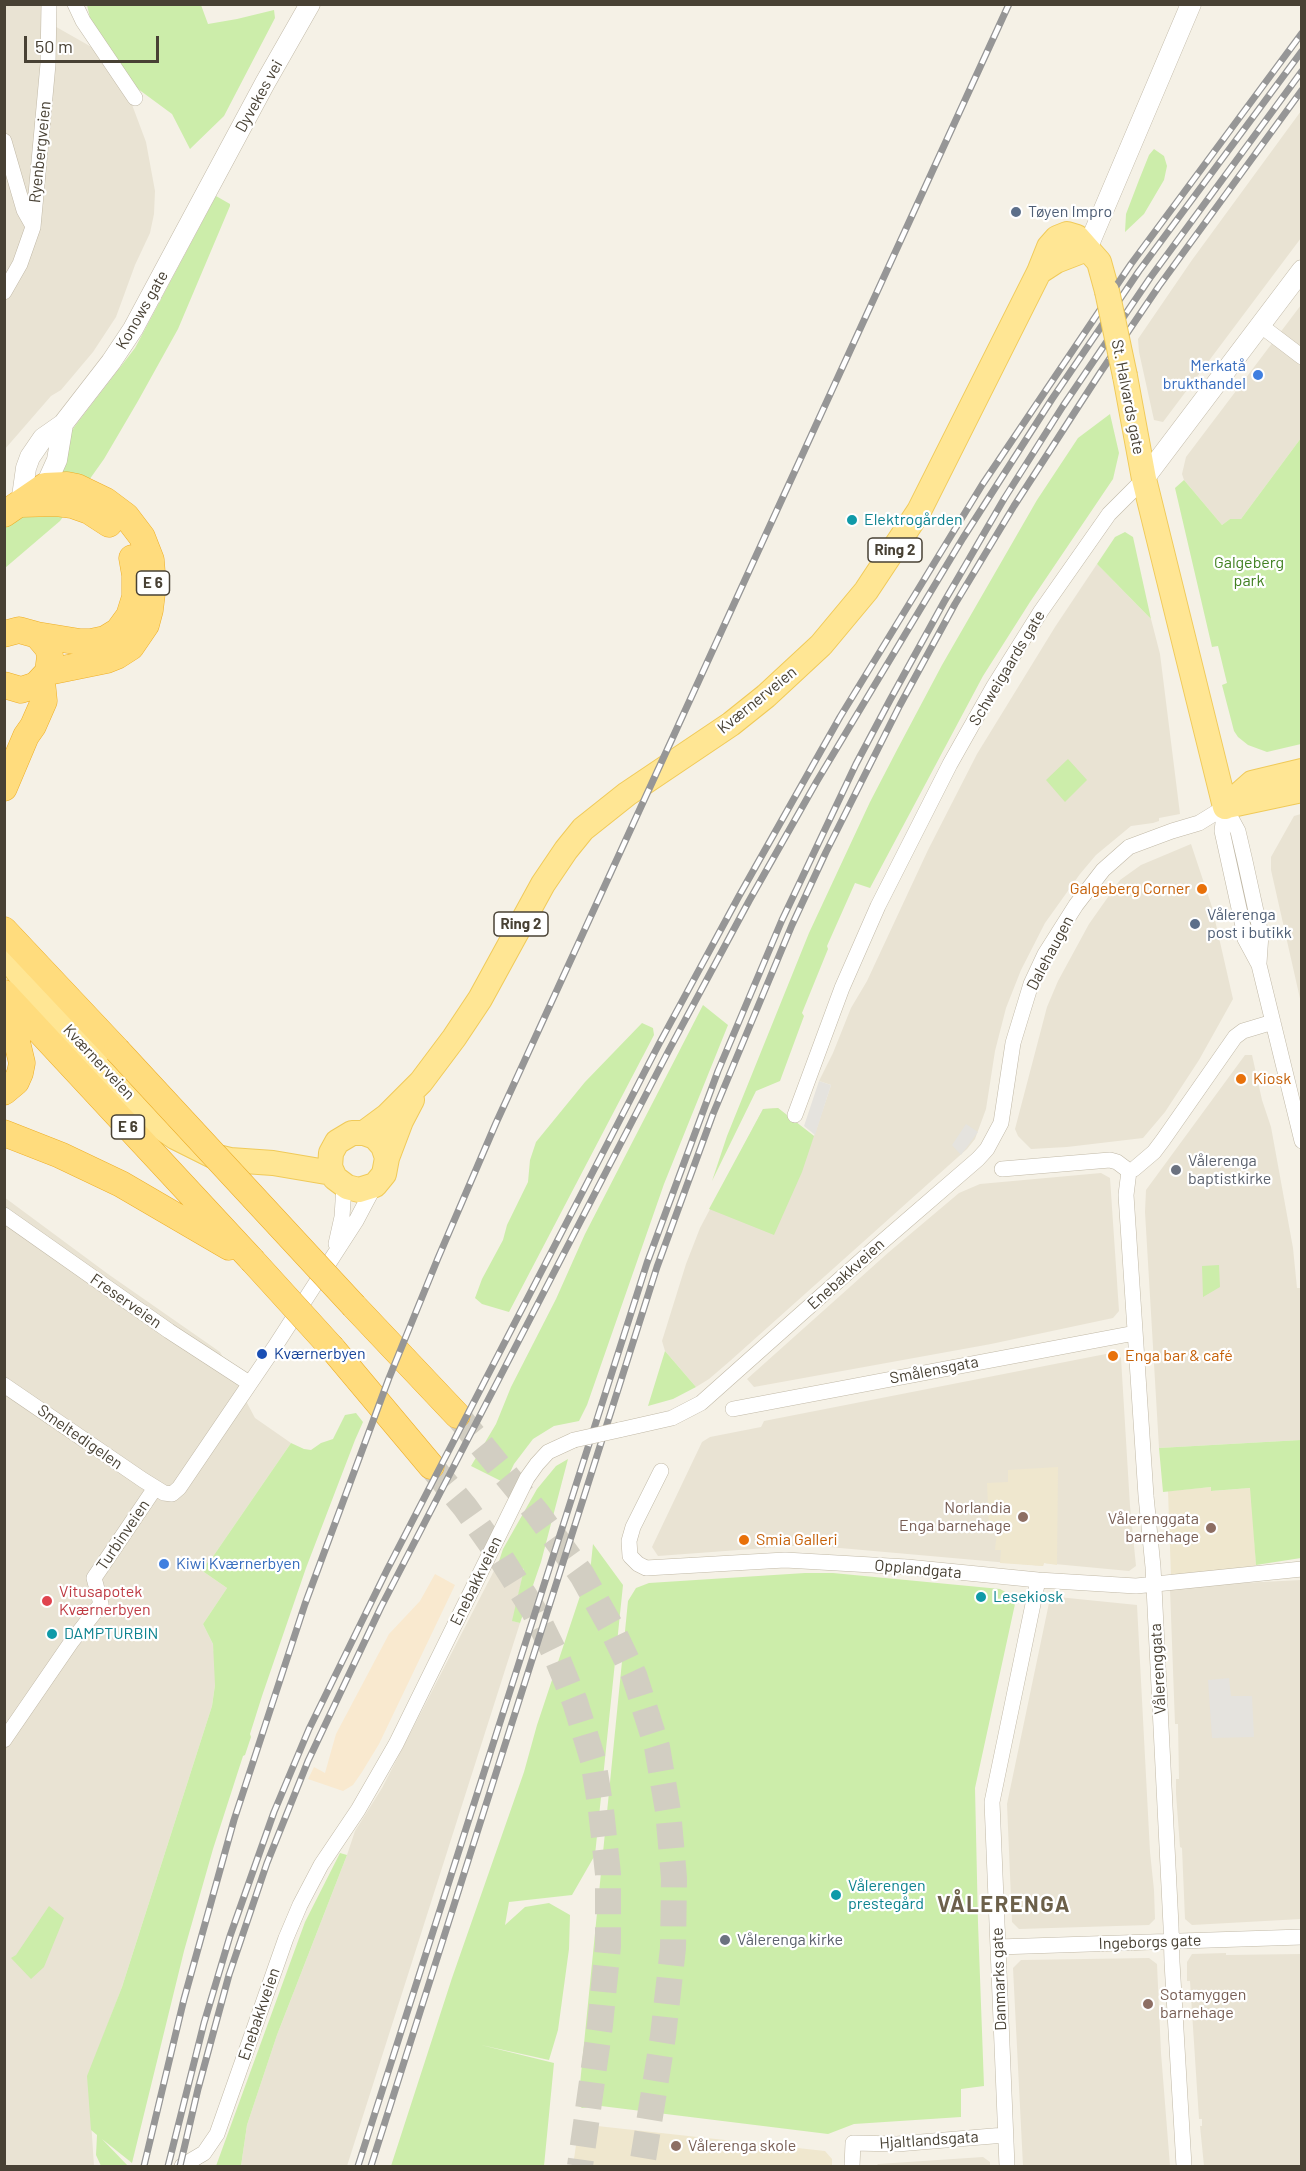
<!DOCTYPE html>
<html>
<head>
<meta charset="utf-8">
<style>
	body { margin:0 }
	#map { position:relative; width:1306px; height:2171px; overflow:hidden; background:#f5f1e6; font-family:Barlow,sans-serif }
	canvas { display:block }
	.frame { position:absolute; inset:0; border:6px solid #484134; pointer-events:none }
	.scale { position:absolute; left:24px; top:36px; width:135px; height:27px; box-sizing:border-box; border:3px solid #484134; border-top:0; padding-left:8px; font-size:18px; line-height:21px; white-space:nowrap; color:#484134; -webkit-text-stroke:4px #fff; paint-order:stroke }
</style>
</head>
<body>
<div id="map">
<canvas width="1306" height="2171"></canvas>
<div class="frame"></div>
<div class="scale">50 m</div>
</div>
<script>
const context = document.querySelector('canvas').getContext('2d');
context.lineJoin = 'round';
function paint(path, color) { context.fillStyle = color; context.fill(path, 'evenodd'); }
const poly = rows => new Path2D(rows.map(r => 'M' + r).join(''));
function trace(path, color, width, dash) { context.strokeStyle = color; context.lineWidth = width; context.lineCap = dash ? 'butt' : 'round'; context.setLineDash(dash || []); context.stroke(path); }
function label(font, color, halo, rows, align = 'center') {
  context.font = font + ' Barlow,sans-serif'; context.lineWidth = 4.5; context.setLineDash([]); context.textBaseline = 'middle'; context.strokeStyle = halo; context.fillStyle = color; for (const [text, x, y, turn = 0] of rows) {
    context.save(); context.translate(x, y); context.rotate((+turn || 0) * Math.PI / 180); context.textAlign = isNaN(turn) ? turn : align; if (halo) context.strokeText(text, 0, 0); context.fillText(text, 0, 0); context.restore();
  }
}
paint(poly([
	[5,5,43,5,44,20,95,49,131,102,146,142,155,191,154,214,150,233,135,265,116,317,93,352,61,390,51,396,5,449],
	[1301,111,1301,238,1163,422,1154,420,1139,352,1138,339,1192,260],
	[1301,305,1301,438,1241,519,1230,519,1222,525,1184,480,1182,474,1186,457],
	[1097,564,1151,619,1160,654,1180,814,1159,818,1159,821,1153,823,1131,826,1096,855,1080,874,1045,923,1021,970,1006,1008,995,1051,986,1109,975,1139,967,1149,730,1361,709,1379,696,1387,665,1351,662,1341,686,1264,700,1228,763,1109,778,1108,814,1136,831,1085,819,1081,833,1053,851,1008,867,981,928,850,977,754,1055,627],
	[1301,810,1302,810,1301,1003,1271,870,1271,857,1294,816,1301,814],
	[1191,844,1212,907,1233,999,1199,1060,1165,1112,1143,1138,1067,1147,1031,1149,1018,1136,1015,1129,1047,1007,1058,981,1089,924,1120,880,1141,865],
	[1245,1055,1252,1055,1262,1100,1271,1127,1293,1248,1297,1288,1300,1288,1302,1315,1301,1440,1159,1448,1145,1212,1146,1190],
	[1101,1173,1110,1178,1119,1311,1113,1318,991,1344,754,1387,747,1379,889,1252,959,1193,980,1184],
	[4,1197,108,1274,220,1352,255,1418,291,1443,214,1555,201,1570,227,1588,203,1624,213,1644,215,1660,215,1685,212,1706,122,1987,88,2076,94,2166,5,2166],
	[1116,1352,1121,1358,1130,1506,1136,1566,1129,1571,1044,1563,1043,1566,806,1545,658,1556,652,1547,702,1442,710,1437,761,1427,764,1421],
	[499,1561,524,1569,513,1621,520,1623,347,2166,241,2166,247,2125,277,2035,347,1855,355,1831,382,1788],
	[1301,1580,1301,1919,1192,1925,1185,1919,1182,1848,1180,1847,1176,1794,1176,1779,1179,1779,1178,1724,1175,1724,1170,1589,1223,1584],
	[1058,1597,1137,1605,1150,1852,1154,1890,1155,1919,1149,1925,1019,1929,1012,1922,1007,1804,1049,1603],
	[1226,1953,1226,1955,1301,1954,1301,2166,1204,2166,1200,2126,1202,2126,1202,2119,1199,2119,1197,2089,1190,1981,1187,1981,1187,1962,1192,1954],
	[1149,1958,1157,1964,1161,2053,1170,2166,1023,2166,1013,1968,1021,1960],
	[983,2157,990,2162,990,2166,876,2166,878,2164]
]), '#e9e3d3');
paint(poly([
	[435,1574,455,1585,379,1744,362,1772,353,1785,343,1791,308,1779,314,1767,325,1773,336,1734,389,1634,420,1601]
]), '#f9e9cf');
paint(poly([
	[1058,1467,1057,1565,1044,1563,1043,1566,1000,1563,1001,1550,995,1550,997,1531,989,1529,987,1483,1008,1482,1008,1470],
	[1211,1487,1212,1491,1251,1488,1256,1565,1253,1568,1171,1576,1168,1491],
	[579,2124,825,2151,832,2159,832,2166,573,2166]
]), '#efe7ce');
paint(poly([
	[87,5,201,5,208,24,237,19,274,10,275,18,224,116,190,149,172,114,134,86,91,22],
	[1154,149,1164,156,1167,166,1164,180,1144,214,1125,232,1126,214,1139,180,1149,155],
	[216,196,230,204,230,206,178,329,138,401,104,459,60,521,5,568,5,522,78,422,135,348],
	[1110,414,1119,453,1113,479,1030,602,983,676,870,888,855,883,827,946,828,949,802,1013,804,1016,780,1081,756,1091,712,1181,727,1136,809,933,870,802,898,748,942,665,1037,500,1078,438],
	[1301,438,1301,744,1267,752,1248,745,1238,737,1234,731,1222,685,1227,683,1218,646,1212,647,1175,488,1184,480,1222,525,1230,519,1241,519],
	[1125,532,1133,537,1151,619,1097,564,1115,537],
	[1068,759,1087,780,1065,802,1046,780],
	[703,1005,728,1025,664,1184,587,1405,579,1421,554,1426,533,1439,514,1464,505,1483,471,1466,496,1424,511,1387,556,1299,585,1234],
	[642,1023,653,1028,654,1035,509,1312,482,1304,475,1298,482,1279,503,1240,507,1225,528,1182,530,1160,536,1142,585,1082],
	[778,1108,814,1136,802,1172,774,1235,709,1209,763,1109],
	[1219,1265,1220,1287,1203,1297,1202,1266],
	[665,1351,696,1387,673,1399,648,1406],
	[356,1413,363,1422,355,1440,306,1568,262,1696,250,1734,251,1737,245,1755,243,1756,213,1849,184,1951,132,2163,102,2139,128,2166,101,2166,96,2155,97,2135,91,2130,87,2076,122,1987,212,1706,215,1685,213,1644,203,1624,227,1588,201,1570,214,1555,291,1443,304,1449,311,1450,321,1443,333,1439,345,1415],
	[1301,1440,1301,1558,1256,1565,1250,1488,1211,1491,1211,1487,1163,1492,1159,1448],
	[568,1459,541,1562,520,1623,512,1621,524,1569,499,1561,503,1549,537,1489,556,1466],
	[593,1544,623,1585,595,1855,572,1895,509,1902,505,1925,525,1907,549,1903,570,1915,569,1949,558,2030,549,2060,481,2045,554,2063,544,2166,391,2166,452,1978,524,1772,537,1725,591,1563],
	[805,1573,833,1573,1000,1589,1009,1594,1015,1604,975,1788,978,1923,984,2086,961,2089,961,2117,854,2124,828,2134,601,2106,582,2108,579,2106,579,2094,628,1601,636,1588,649,1583],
	[340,1853,347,1855,277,2035,247,2125,241,2166,216,2166,305,1922],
	[49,1906,64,1918,44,1967,31,1979,11,1958,16,1955]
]), '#ccedaa');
paint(poly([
	[819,1081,831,1085,815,1135,804,1126],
	[966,1124,978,1132,961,1155,952,1145],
	[1229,1678,1231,1696,1252,1696,1254,1737,1212,1738,1208,1680]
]), '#e5e3de');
trace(poly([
	[457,1415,537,1513,582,1575,611,1627,634,1675,657,1747,668,1811,674,1878,673,1948,663,2036,642,2166],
	[431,1466,465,1507,499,1555,534,1611,557,1658,575,1702,593,1760,601,1810,608,1874,608,1946,600,2025,580,2166]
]), '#d2cec2', 26, [26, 13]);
const minor = poly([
	[75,4,83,21,135,98],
	[4,141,24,210,33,226],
	[4,292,20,264,33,227,48,64,49,4],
	[1260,325,1302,357],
	[1225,807,1222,831,1244,931,1245,939,1259,965,1302,1141],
	[1225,807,1238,831,1245,861,1261,934,1259,963],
	[795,1115,842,988,878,906,950,764,994,686,1041,611,1109,514,1144,479],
	[1002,1169,1110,1160,1117,1162,1129,1171,1134,1169,1154,1152,1163,1140,1235,1037,1243,1031,1273,1022],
	[1129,1171,1126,1195,1146,1496,1153,1567,1171,1926,1172,1962,1184,2166],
	[4,1215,169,1331,249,1383],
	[336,1244,342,1217,344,1186],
	[4,1385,143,1480,164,1493,172,1494,179,1488,274,1348,356,1221,375,1185],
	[733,1409,1135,1333],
	[619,1430,672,1418,701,1403,875,1248,978,1159,987,1149,1001,1123,1013,1043,1031,984,1045,954,1076,905,1103,870,1129,847,1172,831,1199,823,1225,807],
	[661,1471,633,1527,629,1541,630,1556,638,1564,646,1568,785,1560,907,1567,1038,1580,1136,1586,1302,1569],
	[4,1740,72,1641,101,1604,94,1578,155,1488],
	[998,1947,1302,1937],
	[182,2166,204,2153,217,2134,286,1938,300,1905,321,1865,358,1810,396,1744,527,1478,537,1464,548,1452,574,1440],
	[852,2166,853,2143,897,2144,1005,2135],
	[1007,2166,992,1802,1038,1580]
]);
const tertiary = poly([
	[1087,249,1191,4],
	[1144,479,1302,270],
	[40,498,57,460,63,424],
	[21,504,26,468,30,457,43,438,63,424,111,362,133,329,265,83,310,4]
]);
const primary = poly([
	[1039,272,1056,261,1087,249],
	[1125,376,1144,479,1225,807],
	[1227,806,1302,790],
	[1225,807,1252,783,1302,771],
	[4,953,29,987,145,1112,159,1126,175,1137,213,1156,230,1160,273,1163,332,1173],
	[364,1133,387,1116,421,1082,454,1038,480,999,543,884,566,850,583,829,627,794,731,724,766,696,821,645,866,591,919,511,1039,272,1049,247,1057,238,1067,234,1077,237,1099,262,1107,291],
	[387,1158,383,1146,375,1137,364,1133,352,1133,337,1142,331,1153,330,1167,335,1178,347,1187,359,1190,375,1185,384,1174,387,1158,401,1121,412,1100]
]);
const trunk = poly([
	[21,504,56,503,72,505,89,511,109,524],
	[4,514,45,486,67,485,77,487,106,501,126,516,142,537,151,560,153,585,150,610,146,625,131,647,117,656,107,660,48,672],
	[4,634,19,630,37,635,48,648,50,656,48,672,36,685,21,690,4,685],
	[37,635,80,642,91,642,105,639,118,631,129,616,135,597,135,575,132,558],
	[4,788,26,736,33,726,44,701,42,681],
	[4,930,117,1050],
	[4,993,252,1260],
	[4,1026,17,1042,22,1063,20,1073,16,1082,4,1092],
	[4,1133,60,1155,121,1184,229,1247],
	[354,1306,457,1415],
	[332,1348,431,1466]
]);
trace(minor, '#c1b9a7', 16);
trace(tertiary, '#c1b9a7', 21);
trace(primary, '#f0ca59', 26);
trace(trunk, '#edae27', 27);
trace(minor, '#fff', 15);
trace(tertiary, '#fff', 20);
trace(primary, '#ffe694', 24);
trace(trunk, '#ffdc7d', 26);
const rail = poly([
	[144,2166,184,1999,234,1820,305,1604,389,1378,438,1258,496,1123,1009,4],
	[168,2166,204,2023,230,1936,274,1812,309,1729,387,1570,659,1044,739,896,840,717,982,485,1131,264,1302,33],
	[180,2166,198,2089,229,1975,267,1863,308,1761,381,1607,669,1050,749,901,817,781,963,538,1052,399,1139,271,1302,51],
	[358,2166,647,1263,718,1071,782,920,856,764,890,700,944,602,1004,499,1063,406,1150,278,1302,71],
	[371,2166,657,1267,713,1114,792,925,826,852,900,705,955,604,1014,506,1100,373,1159,286,1302,90]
]);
trace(rail, '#969696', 7);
trace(rail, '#fff', 4.5, [14]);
const minorBridge = poly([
	[574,1440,619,1430]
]);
const primaryBridge = poly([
	[1107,291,1125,376]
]);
const trunkBridge = poly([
	[117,1050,354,1306],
	[252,1260,332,1348]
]);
trace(minorBridge, '#c1b9a7', 16, []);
trace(primaryBridge, '#f0ca59', 26, []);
trace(trunkBridge, '#edae27', 27, []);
trace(minorBridge, '#fff', 15);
trace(primaryBridge, '#ffe694', 24);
trace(trunkBridge, '#ffdc7d', 26);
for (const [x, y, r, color] of [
	[1016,212,6,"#5c6f8a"],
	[1258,375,6,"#3f7fe0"],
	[852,520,6,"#0f9aa8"],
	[1202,889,6,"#e8710a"],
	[1195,924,6,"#5c6f8a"],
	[1241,1079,6,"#e8710a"],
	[1176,1170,6,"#6b7280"],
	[262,1354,6,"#1a4fb4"],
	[1113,1356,6,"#e8710a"],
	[1023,1517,6,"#8d6e63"],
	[1211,1528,6,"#8d6e63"],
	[744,1540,6,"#e8710a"],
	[164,1564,6,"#3f7fe0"],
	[981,1597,6,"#0f9aa8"],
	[47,1601,6,"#e0444e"],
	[52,1634,6,"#0f9aa8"],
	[836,1895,6,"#0f9aa8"],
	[725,1940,6,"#6b7280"],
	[1148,2004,6,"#8d6e63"],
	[676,2146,6,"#8d6e63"]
]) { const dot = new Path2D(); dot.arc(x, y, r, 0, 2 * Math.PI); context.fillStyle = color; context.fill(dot); trace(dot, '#fff', 2); }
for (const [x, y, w] of [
	[895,550,54],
	[153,583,33],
	[521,924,54],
	[128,1127,33]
]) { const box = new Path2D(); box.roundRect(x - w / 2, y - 12, w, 24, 4.5); context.fillStyle = '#fff'; context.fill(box); trace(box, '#484134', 1.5); }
label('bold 15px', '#484134', null, [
	["Ring 2",895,550],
	["E 6",153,583],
	["Ring 2",521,924],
	["E 6",128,1127]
]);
label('16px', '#484134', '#fff', [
	["Dyvekes vei",259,96,-61],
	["Ryenbergveien",40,152,-84],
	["Konows gate",142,310,-60],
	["St. Halvards gate",1128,397,79],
	["Schweigaards gate",1007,668,-59],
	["Kværnerveien",757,700,-39],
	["Dalehaugen",1050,953,-62],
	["Kværnerveien",99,1062,47],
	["Enebakkveien",846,1274,-42],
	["Freserveien",126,1301,35],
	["Smålensgata",934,1370,-11],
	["Smeltedigelen",80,1437,35],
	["Turbinveien",123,1535,-56],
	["Opplandgata",918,1569,5],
	["Enebakkveien",476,1581,-64],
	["Vålerenggata",1158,1669,-93],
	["Ingeborgs gate",1150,1942,-2],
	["Danmarks gate",999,1979,-92],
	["Enebakkveien",259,2014,-71],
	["Hjaltlandsgata",929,2140,-4]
]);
label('16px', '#4e5e75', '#fff', [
	["Tøyen Impro",1028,212],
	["Vålerenga",1207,915],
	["post i butikk",1207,933]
], 'left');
label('16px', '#366cbe', '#fff', [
	["Merkatå",1246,366],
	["brukthandel",1246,384],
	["Kiwi Kværnerbyen",176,1564,"left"]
], 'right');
label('16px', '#0d838f', '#fff', [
	["Elektrogården",864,520],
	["Lesekiosk",993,1597],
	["DAMPTURBIN",64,1634],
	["Vålerengen",848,1886],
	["prestegård",848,1904]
], 'left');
label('16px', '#418021', '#fff', [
	["Galgeberg",1249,563],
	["park",1249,581]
]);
label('16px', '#c56008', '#fff', [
	["Galgeberg Corner",1190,889,"right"],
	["Kiosk",1253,1079],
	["Enga bar & café",1125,1356],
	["Smia Galleri",756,1540]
], 'left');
label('16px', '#5b616d', '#fff', [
	["Vålerenga",1188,1161],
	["baptistkirke",1188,1179],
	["Vålerenga kirke",737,1940]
], 'left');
label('16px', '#164399', '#fff', [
	["Kværnerbyen",274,1354]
], 'left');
label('16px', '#785e54', '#fff', [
	["Norlandia",1011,1508],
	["Enga barnehage",1011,1526],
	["Vålerenggata",1199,1519],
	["barnehage",1199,1537],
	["Sotamyggen",1160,1995,"left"],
	["barnehage",1160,2013,"left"],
	["Vålerenga skole",688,2146,"left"]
], 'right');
label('16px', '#be3a42', '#fff', [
	["Vitusapotek",59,1592],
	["Kværnerbyen",59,1610]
], 'left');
context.letterSpacing = '1.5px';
label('bold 22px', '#6c604a', '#fff', [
	["VÅLERENGA",1004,1905]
]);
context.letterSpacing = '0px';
</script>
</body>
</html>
